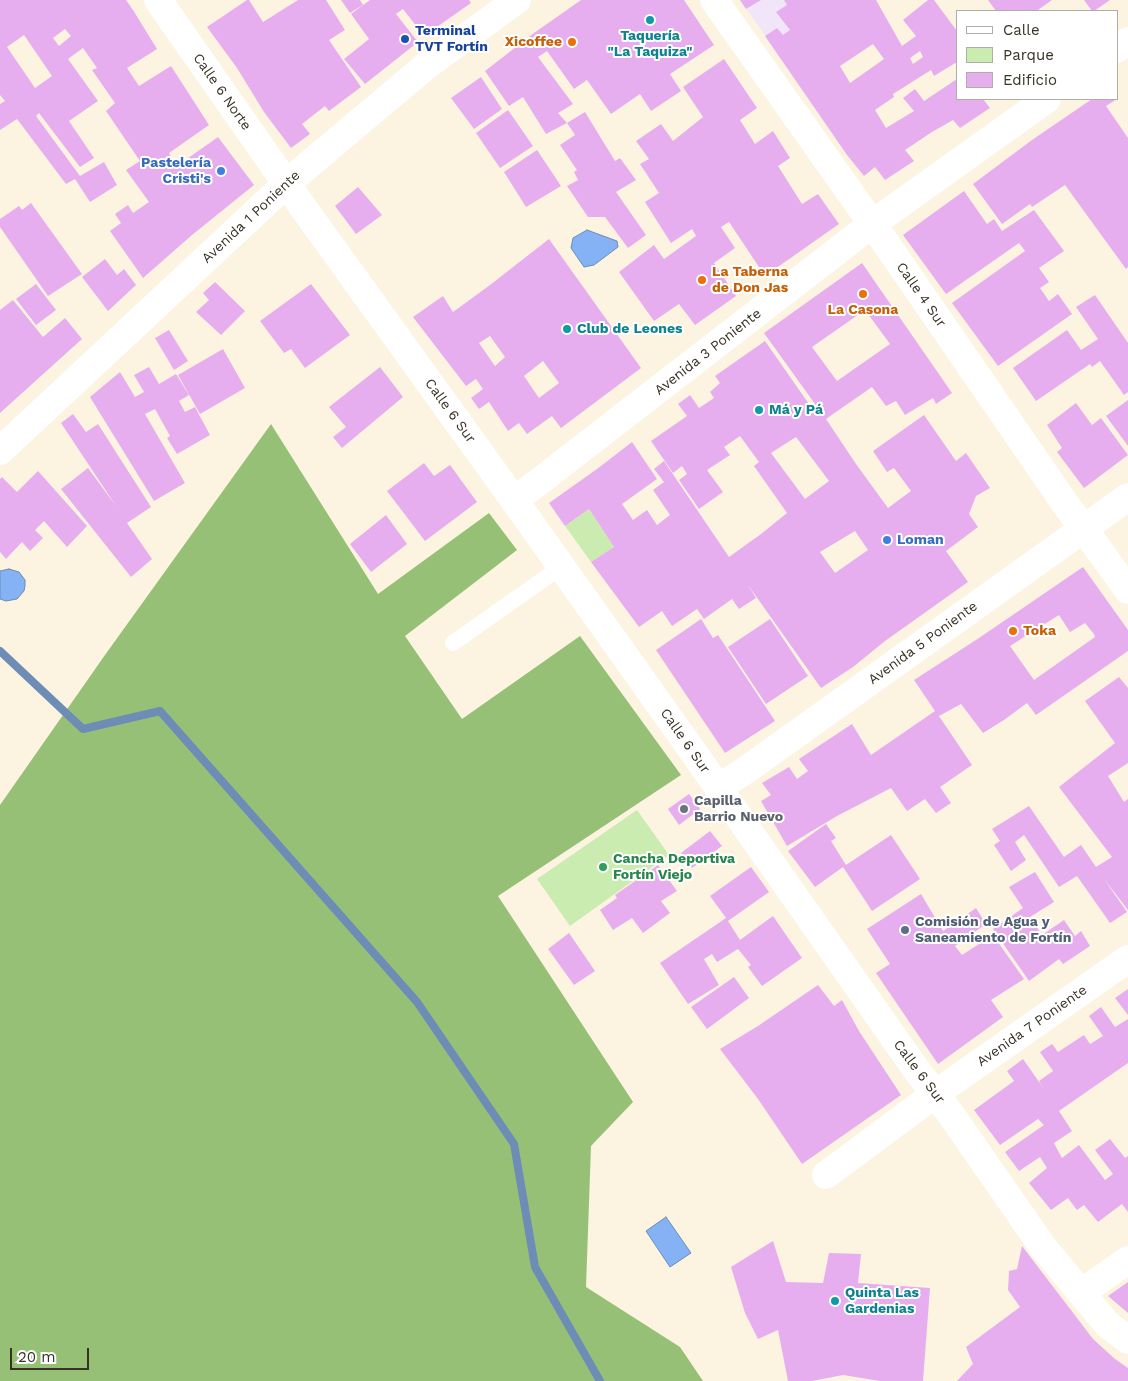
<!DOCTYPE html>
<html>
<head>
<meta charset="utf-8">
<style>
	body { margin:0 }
	#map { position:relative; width:1128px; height:1381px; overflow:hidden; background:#fcf3e0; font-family:"Work Sans",sans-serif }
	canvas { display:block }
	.legend { position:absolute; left:956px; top:10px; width:162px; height:90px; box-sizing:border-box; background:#fff; border:1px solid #afada8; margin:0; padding:6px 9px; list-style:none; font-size:15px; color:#383226 }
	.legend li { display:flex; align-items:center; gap:10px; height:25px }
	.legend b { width:25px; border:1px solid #afada8 }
	.scale { position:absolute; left:10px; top:1348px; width:79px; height:22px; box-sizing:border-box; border:2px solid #383226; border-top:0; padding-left:6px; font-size:15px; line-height:18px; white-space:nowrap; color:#383226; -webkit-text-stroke:4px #fff; paint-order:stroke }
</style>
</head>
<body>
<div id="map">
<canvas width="1128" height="1381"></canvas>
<ul class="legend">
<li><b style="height:6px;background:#fff"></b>Calle</li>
<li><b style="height:14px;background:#caecb0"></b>Parque</li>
<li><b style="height:14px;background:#e6aeee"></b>Edificio</li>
</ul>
<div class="scale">20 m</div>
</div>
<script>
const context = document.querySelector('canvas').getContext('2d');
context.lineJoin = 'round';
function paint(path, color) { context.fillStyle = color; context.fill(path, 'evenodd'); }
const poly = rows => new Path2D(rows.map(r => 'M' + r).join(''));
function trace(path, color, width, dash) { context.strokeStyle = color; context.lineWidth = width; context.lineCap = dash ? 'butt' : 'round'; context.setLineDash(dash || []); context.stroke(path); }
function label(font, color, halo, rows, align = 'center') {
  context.font = font + ' "Work Sans",sans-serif'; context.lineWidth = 4; context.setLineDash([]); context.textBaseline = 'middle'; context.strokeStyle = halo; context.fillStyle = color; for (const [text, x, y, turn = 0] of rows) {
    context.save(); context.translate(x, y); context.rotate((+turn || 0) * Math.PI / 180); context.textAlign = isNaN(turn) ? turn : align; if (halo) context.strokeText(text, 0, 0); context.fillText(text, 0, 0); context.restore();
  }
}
paint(poly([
	[740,0,865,0,782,59]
]), '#f1e5f9');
paint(poly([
	[589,509,614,547,591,562,565,526],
	[637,810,669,855,570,926,537,879]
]), '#caecb0');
paint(poly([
	[271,424,378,594,489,513,517,550,405,636,462,719,580,636,681,775,498,896,633,1102,591,1146,586,1287,680,1347,703,1381,0,1381,0,805,105,655]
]), '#97c077');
const water = poly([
	[587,230,617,241,618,247,594,265,584,267,571,248,573,238,587,230],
	[9,569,19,572,25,580,25,586,24,591,17,599,6,601,0,599,0,571,9,569],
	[666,1217,691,1253,670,1267,646,1231,666,1217]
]);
paint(water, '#84b2f4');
trace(water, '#6d8cb6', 1);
trace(poly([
	[0,651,83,729,160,711,417,1002,514,1144,535,1267,600,1381]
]), '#6d8cb6', 8);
paint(poly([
	[0,0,126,0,133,10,157,49,127,68,139,86,171,66,209,125,169,153,177,166,218,137,254,185,192,235,143,278,110,231,121,223,115,214,128,205,133,213,149,202,126,170,140,161,106,111,115,103,92,70,97,68,83,48,68,59,98,101,69,121,94,158,80,167,39,113,36,116,80,176,104,162,117,185,90,202,75,179,66,184,17,119,0,130,0,104,5,101,0,95],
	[65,29,71,36,59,46,53,38],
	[24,35,52,76,35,88,7,47],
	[247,0,249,0,263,22,298,0,326,0,345,30,329,40,361,87,329,111,325,106,302,124,310,134,291,148,264,112,237,68,207,27],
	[341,0,360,0,363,5,350,13],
	[370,0,469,0,471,3,424,36,403,9,396,14,418,42,365,84,344,59,369,39,351,14],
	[581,0,684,0,714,45,670,74,681,91,651,111,640,94,611,114,587,80,574,89,547,51,538,57,573,104,558,113,567,123,546,134,523,97,509,106,485,71,534,33],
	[740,0,761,0,746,9],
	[784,0,876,0,902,46,916,36,903,20,928,0,934,0,957,31,957,62,934,76,931,70,893,94,894,97,875,110,886,128,914,111,903,98,915,89,924,101,957,79,957,99,983,99,990,108,960,128,953,120,932,132,905,150,914,161,885,180,875,167,864,176,847,155,765,36,777,28,783,35,790,30,776,12,787,5],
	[873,44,884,59,850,83,840,66],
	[920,51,923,57,913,64,910,58],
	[988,0,1052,0,1038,10,1039,11,996,11],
	[1084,0,1110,0,1094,11,1092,11],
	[724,59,757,108,740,120,755,144,773,131,790,158,778,166,802,204,818,194,839,224,765,276,729,222,721,227,735,248,714,263,736,296,695,325,679,304,654,321,619,272,654,245,664,259,696,236,692,229,671,243,645,202,659,193,640,164,649,159,636,141,661,124,673,141,703,117,683,87],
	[481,77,502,109,474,129,451,98],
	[1092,99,1117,99,1106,106,1128,138,1128,267,1126,269,1065,185,1032,207,1030,204,1002,224,973,184,1032,140],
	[508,110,533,146,500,168,476,133],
	[585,112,615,161,620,158,636,180,616,192,646,235,628,248,605,217,588,217,567,186,578,180,574,172,577,170,560,145,575,135,567,123],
	[537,150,561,186,526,207,504,172],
	[358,187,382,215,356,234,335,206],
	[964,191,987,224,994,219,1002,231,1034,210,1064,251,1039,268,1049,282,1040,288,1049,301,1058,294,1072,314,998,366,952,303,1025,251,1019,243,946,294,903,235],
	[31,203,82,274,48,296,0,227,0,219,19,206,22,210],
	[549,239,641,368,561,428,552,416,527,434,519,423,508,431,489,402,479,409,471,398,483,389,476,379,466,386,413,317,443,296,453,312,490,285],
	[490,336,505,357,495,366,479,343],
	[543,361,559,383,539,398,524,376],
	[105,259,117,275,124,269,136,285,108,311,82,277],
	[862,263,952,393,936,404,933,398,905,415,896,401,886,406,872,387,826,419,856,464,888,508,911,491,894,468,887,472,873,451,924,415,956,461,966,453,990,488,976,496,969,514,978,527,946,551,968,582,885,641,853,667,821,688,748,585,756,598,739,609,732,599,704,619,697,609,672,626,662,611,639,627,591,562,614,547,589,509,565,526,549,503,597,469,632,442,657,479,622,504,633,520,647,510,657,525,670,515,653,490,664,482,654,469,664,461,729,557,761,534,787,513,754,466,759,462,740,436,724,447,730,455,707,470,723,492,699,509,679,480,687,474,682,466,673,473,651,441,687,416,678,404,690,395,699,408,714,398,710,392,720,383,715,376,765,341,811,407,815,404,764,333],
	[865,310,890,344,837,381,812,347],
	[796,437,829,481,805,499,771,453],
	[855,531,868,550,835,573,820,552],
	[215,282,245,311,221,335,196,312,209,300,203,293],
	[36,284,56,310,36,325,16,299],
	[311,284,350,335,305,368,291,349,284,353,260,321],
	[1095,295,1128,343,1128,392,1124,395,1100,361,1092,367,1090,364,1036,401,1013,368,1067,330,1081,350,1098,339,1076,307],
	[13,300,43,337,65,318,82,339,0,413,0,310],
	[169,330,188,361,174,370,155,338],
	[223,349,245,388,200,414,178,375],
	[149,367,159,384,176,374,189,395,179,401,185,412,195,407,210,435,177,454,167,438,170,436,155,409,145,414,185,483,154,501,90,397,120,372,135,397,144,392,134,375],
	[380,367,403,397,342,448,333,437,346,427,329,407],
	[1128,400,1128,446,1106,416],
	[1076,403,1092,425,1101,418,1128,455,1084,488,1057,452,1062,448,1047,425],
	[73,414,86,432,98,424,151,507,127,523,152,559,131,577,61,489,88,468,116,506,61,423],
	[424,463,434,476,450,465,477,502,425,541,387,491],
	[38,471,87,526,67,547,44,521,35,530,43,538,30,551,22,542,6,559,0,552,0,479,2,477,17,492],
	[386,515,407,544,371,572,350,544],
	[1083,567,1128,630,1128,651,1036,715,1027,703,1004,720,983,733,961,704,939,716,972,765,940,787,951,803,936,813,925,799,907,811,891,788,837,816,787,846,761,801,771,795,762,783,789,767,797,779,808,771,799,759,852,724,871,755,935,711,914,680,979,638],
	[1059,615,1070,632,1085,623,1094,634,1095,637,1034,680,1010,646],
	[701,619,713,638,718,635,775,721,725,753,656,650],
	[770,619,808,676,766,704,728,647],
	[1119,677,1128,688,1128,763,1108,776,1124,802,1128,799,1128,910,1104,879,1127,912,1110,923,1077,876,1059,887,1024,835,1015,842,1026,860,1011,871,994,845,1000,841,992,829,1029,806,1064,857,1081,845,1096,867,1112,857,1059,787,1115,743,1085,701],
	[689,794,700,809,679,825,668,809],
	[826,824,836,838,831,841,846,865,891,835,920,879,872,911,843,867,815,887,788,851],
	[710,831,722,846,692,868,681,853],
	[658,865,677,891,661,901,670,913,643,933,632,918,613,930,600,910,617,898,615,895],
	[751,867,769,892,728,921,740,940,773,916,802,958,762,986,748,967,751,965,738,949,717,962,712,954,704,959,719,985,688,1004,660,963,726,918,710,896],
	[1035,872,1054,902,1030,917,1042,935,1064,920,1075,936,1081,931,1090,946,1063,964,1059,959,1029,981,993,929,1023,908,1009,887],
	[921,894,943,931,976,908,986,924,955,946,962,955,993,935,1024,979,991,1000,1003,1017,938,1064,876,973,890,964,867,929],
	[569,933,595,971,574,985,548,949],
	[734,977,749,998,707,1029,691,1007],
	[818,985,834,1006,842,1000,859,1031,901,1095,802,1164,758,1099,720,1049,758,1026],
	[1128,989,1128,1015,1115,998],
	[1101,1007,1115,1027,1128,1019,1128,1063,1059,1111,1072,1131,1054,1143,1062,1158,1079,1145,1105,1180,1113,1174,1095,1150,1110,1139,1125,1158,1128,1156,1128,1212,1122,1204,1098,1222,1084,1205,1077,1210,1068,1198,1051,1210,1029,1183,1047,1168,1040,1157,1019,1171,1005,1152,1044,1125,1038,1119,1000,1145,974,1110,1014,1081,1007,1071,1023,1059,1044,1089,1039,1081,1053,1071,1040,1052,1052,1044,1058,1052,1084,1035,1090,1044,1103,1036,1089,1016],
	[773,1241,786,1282,823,1283,829,1253,861,1254,858,1283,930,1288,923,1381,880,1381,843,1375,812,1381,788,1381,778,1330,758,1339,745,1313,731,1267],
	[1022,1246,1093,1339,1115,1359,1128,1368,1128,1381,957,1381,973,1364,966,1347,1020,1307,1008,1290,1009,1271,1017,1269],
	[1128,1282,1128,1313,1108,1296]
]), '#e6aeee');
trace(poly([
	[453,643,561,567]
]), '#fff', 16);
trace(poly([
	[158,0,302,206,514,500,684,739,918,1072,952,1116,1043,1247,1107,1324,1128,1340],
	[714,0,885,242,1064,502,1128,590],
	[1117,49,1128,41],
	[514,500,536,484,872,224,1047,99],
	[718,788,746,770,1128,497],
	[826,1175,935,1094,1128,959],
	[1081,1293,1128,1260]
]), '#fff', 28);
trace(poly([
	[0,451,287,183,426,66,517,0]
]), '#fff', 28);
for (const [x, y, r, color] of [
	[650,20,5,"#0f9aa8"],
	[405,39,5,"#1a4fb4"],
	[572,42,5,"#e8710a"],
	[221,171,5,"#3f7fe0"],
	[702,280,5,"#e8710a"],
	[863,294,5,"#e8710a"],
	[567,329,5,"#0f9aa8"],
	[759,410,5,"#0f9aa8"],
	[887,540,5,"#3f7fe0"],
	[1013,631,5,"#e8710a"],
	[684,809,5,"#6b7280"],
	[603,867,5,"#2e9e5b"],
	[905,930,5,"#5c6f8a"],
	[835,1301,5,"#0f9aa8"]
]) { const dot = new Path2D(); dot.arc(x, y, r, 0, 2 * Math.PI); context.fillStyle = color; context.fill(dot); trace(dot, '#fff', 2); }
label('bold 14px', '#164399', '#fff', [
	["Terminal",415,31],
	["TVT Fortín",415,47]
], 'left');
label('bold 14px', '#0d838f', '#fff', [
	["Taquería",650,36,"center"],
	["\"La Taquiza\"",650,52,"center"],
	["Club de Leones",577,329],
	["Má y Pá",769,410],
	["Quinta Las",845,1293],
	["Gardenias",845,1309]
], 'left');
label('bold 14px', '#c56008', '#fff', [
	["Xicoffee",562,42,"right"],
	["La Taberna",712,272],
	["de Don Jas",712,288],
	["La Casona",863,310,"center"],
	["Toka",1023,631]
], 'left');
label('14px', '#383226', '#fff', [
	["Calle 6 Norte",222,92,55],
	["Avenida 1 Poniente",251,217,-43],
	["Calle 4 Sur",921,295,55],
	["Avenida 3 Poniente",708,352,-38],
	["Calle 6 Sur",450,411,54],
	["Avenida 5 Poniente",923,643,-36],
	["Calle 6 Sur",685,741,55],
	["Avenida 7 Poniente",1032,1026,-35],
	["Calle 6 Sur",919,1072,53]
]);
label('bold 14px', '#366cbe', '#fff', [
	["Pastelería",211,163],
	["Cristi's",211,179],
	["Loman",897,540,"left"]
], 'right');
label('bold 14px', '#5b616d', '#fff', [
	["Capilla",694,801],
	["Barrio Nuevo",694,817]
], 'left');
label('bold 14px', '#27864d', '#fff', [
	["Cancha Deportiva",613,859],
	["Fortín Viejo",613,875]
], 'left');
label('bold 14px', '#4e5e75', '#fff', [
	["Comisión de Agua y",915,922],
	["Saneamiento de Fortín",915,938]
], 'left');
</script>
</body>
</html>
